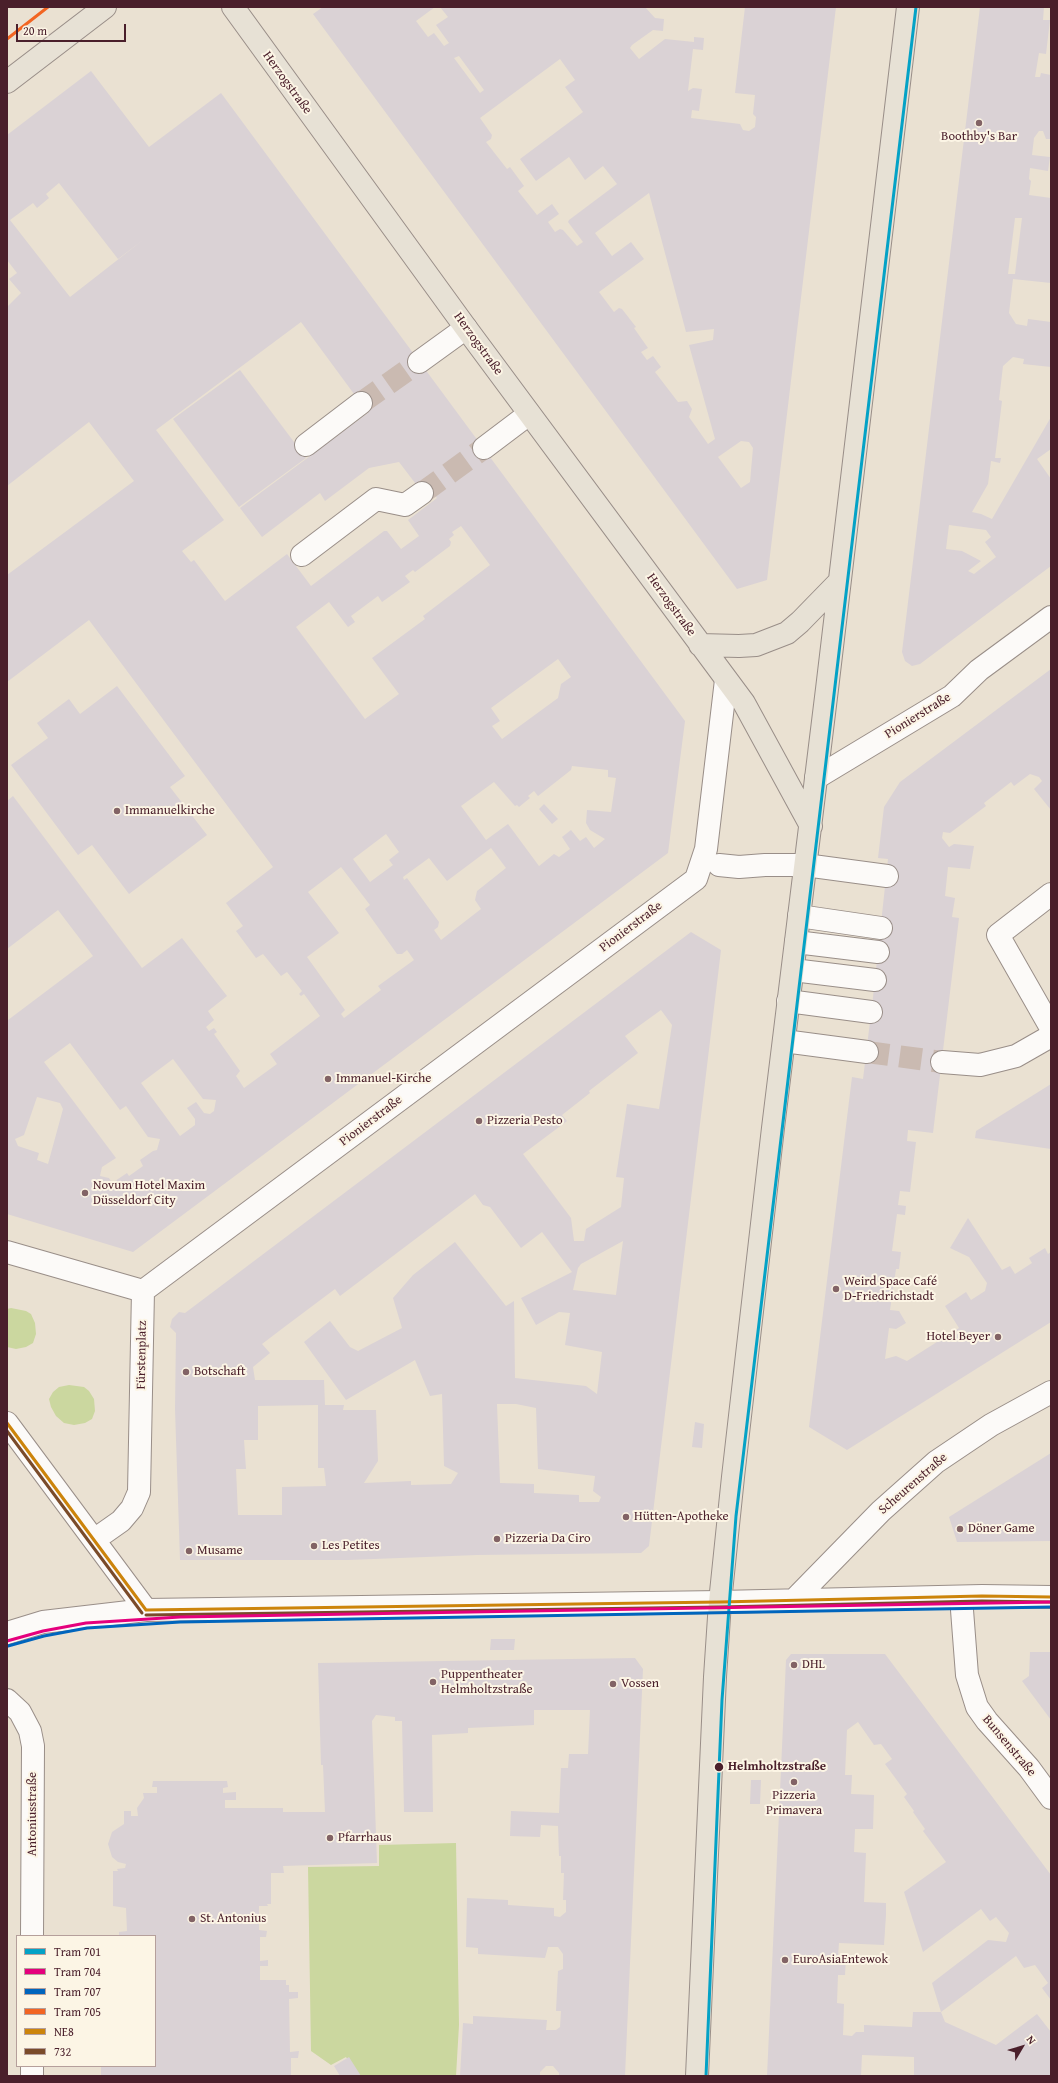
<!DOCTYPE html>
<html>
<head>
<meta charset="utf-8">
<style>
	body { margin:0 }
	#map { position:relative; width:1058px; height:2083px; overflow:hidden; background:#eae1d2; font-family:"Gentium Book Plus",serif }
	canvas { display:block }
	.frame { position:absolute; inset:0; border:8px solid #4a1f2b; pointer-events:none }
	.legend { position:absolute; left:16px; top:1935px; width:140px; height:132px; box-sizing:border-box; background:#fcf5e5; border:1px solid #b59f9b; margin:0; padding:5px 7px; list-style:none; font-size:12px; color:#4a1f2b }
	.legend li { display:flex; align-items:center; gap:8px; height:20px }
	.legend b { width:20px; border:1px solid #b59f9b }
	.north { position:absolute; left:1002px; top:2027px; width:40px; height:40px; -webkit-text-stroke:3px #fcf5e5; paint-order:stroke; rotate:52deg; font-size:11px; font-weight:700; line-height:16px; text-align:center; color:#4a1f2b }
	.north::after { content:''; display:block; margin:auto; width:14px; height:18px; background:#4a1f2b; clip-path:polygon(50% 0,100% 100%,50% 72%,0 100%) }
	.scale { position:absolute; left:16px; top:24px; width:110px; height:18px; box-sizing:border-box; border:2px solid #4a1f2b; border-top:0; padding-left:5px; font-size:12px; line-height:14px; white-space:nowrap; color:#4a1f2b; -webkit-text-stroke:3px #fcf5e5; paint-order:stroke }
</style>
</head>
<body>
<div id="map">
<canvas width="1058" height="2083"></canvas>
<div class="frame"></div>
<ul class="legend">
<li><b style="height:5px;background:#04a2c6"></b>Tram 701</li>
<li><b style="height:5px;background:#e5007d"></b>Tram 704</li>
<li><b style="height:5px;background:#0065bd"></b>Tram 707</li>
<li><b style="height:5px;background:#f26522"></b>Tram 705</li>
<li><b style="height:5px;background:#cc840b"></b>NE8</li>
<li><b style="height:5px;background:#7a4b2a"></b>732</li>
</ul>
<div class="north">N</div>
<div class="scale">20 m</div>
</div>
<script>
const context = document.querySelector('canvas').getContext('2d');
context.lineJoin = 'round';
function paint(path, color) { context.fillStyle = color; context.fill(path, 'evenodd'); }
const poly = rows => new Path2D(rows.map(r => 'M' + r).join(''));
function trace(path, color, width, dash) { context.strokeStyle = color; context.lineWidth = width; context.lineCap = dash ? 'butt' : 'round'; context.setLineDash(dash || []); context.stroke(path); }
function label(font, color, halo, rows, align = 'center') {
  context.font = font + ' "Gentium Book Plus",serif'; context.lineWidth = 4; context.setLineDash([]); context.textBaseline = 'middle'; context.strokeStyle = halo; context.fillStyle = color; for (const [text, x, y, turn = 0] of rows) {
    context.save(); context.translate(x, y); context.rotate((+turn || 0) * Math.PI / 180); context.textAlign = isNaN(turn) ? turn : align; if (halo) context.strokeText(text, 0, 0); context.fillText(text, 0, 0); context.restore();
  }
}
paint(poly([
	[11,1308,26,1311,31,1314,35,1323,36,1334,33,1343,26,1347,16,1349,7,1347,7,1309],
	[69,1385,84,1387,89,1391,94,1399,95,1411,92,1419,85,1423,74,1425,64,1423,56,1416,51,1407,49,1399,53,1392,59,1387],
	[456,1843,459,2025,456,2076,357,2076,346,2057,331,2065,311,2051,308,1867,379,1866,379,1845]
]), '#cbd79f');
paint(poly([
	[323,7,435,7,416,21,428,37,434,33,444,46,449,43,436,25,448,17,440,7,645,7,655,18,664,19,663,31,653,30,632,45,630,48,639,59,665,39,694,42,694,37,704,38,703,50,693,49,688,91,693,88,702,89,699,111,692,110,691,118,740,124,743,130,749,131,755,127,756,117,753,114,755,95,735,93,745,7,836,7,767,580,737,589,313,14],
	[459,56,484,90,480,93,454,58],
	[560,59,575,80,565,87,583,112,520,159,536,181,569,157,585,180,603,166,617,184,569,220,568,222,583,242,577,246,563,230,560,229,555,232,548,222,559,214,552,204,537,215,518,191,524,186,510,167,507,169,486,142,491,139,492,135,480,118],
	[649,193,686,332,714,329,713,340,689,345,715,439,708,444,689,417,692,409,687,401,678,402,655,372,661,367,653,356,647,360,641,352,648,348,634,328,636,327,622,309,619,308,614,312,599,292,644,259,631,242,612,256,595,233],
	[741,441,749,442,753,448,750,482,741,488,718,457],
	[980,7,1044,7,1043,20,1050,20,1046,54,1039,53,1035,77,1040,77,1041,73,1051,75,1051,139,1046,139,1043,131,1039,131,1034,138,1032,155,1050,157,1048,171,1030,168,1029,179,1031,181,1029,195,1051,198,1051,283,1013,279,1009,313,1016,324,1027,326,1028,319,1051,322,1051,367,1023,364,1024,359,1013,357,1003,366,999,400,1002,401,995,458,1001,458,1000,463,991,461,988,484,972,512,981,514,992,519,1051,417,1051,449,1037,459,1051,479,1051,566,920,664,912,666,905,661,902,652],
	[1015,218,1022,218,1015,274,1008,274],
	[949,525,986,530,991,537,985,542,996,557,974,574,968,571,981,561,962,551,946,549],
	[91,71,149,147,221,93,685,721,668,853,133,1252,7,1214,7,1018,8,1020,93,956,58,910,7,949,7,801,13,796,142,968,182,938,227,996,208,1011,214,1020,206,1027,209,1031,214,1028,217,1032,214,1034,240,1071,236,1076,244,1088,277,1064,270,1054,320,1016,304,994,301,996,299,994,302,991,287,972,281,976,263,954,256,958,236,931,243,926,226,903,273,867,89,620,7,682,7,575,134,481,89,422,7,486,7,307,21,293,9,279,17,273,7,260,7,135],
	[59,183,118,259,143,240,70,297,10,220,33,203,37,208,49,198,46,194],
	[301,322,368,413,240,508,262,537,320,493,325,501,369,468,399,462,425,496,431,491,437,498,408,520,419,536,401,549,387,531,384,531,311,586,287,554,225,601,194,560,191,562,182,551,224,520,156,430],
	[461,526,490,565,423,616,425,619,372,658,399,694,365,719,296,627,329,602,348,627,355,622,351,616,378,596,382,602,410,582,405,576,413,570,415,572,450,546,451,542,449,539,454,535,452,532],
	[558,659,571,677,561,684,558,698,502,739,492,726,500,721,491,708],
	[572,766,608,770,608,777,616,778,611,812,587,810,586,823,590,830,605,839,594,848,586,837,580,841,571,830,562,837,570,849,559,857,554,854,539,866,508,824,486,840,461,806,494,782,515,806,517,805,519,807,530,798,528,796,534,791,538,796,571,770],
	[386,834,399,852,389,860,393,865,370,882,353,859],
	[491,848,506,868,477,891,475,900,481,909,441,940,434,930,438,927,439,922,407,878,404,880,403,877,429,858,447,881],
	[341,867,370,905,365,909,397,954,402,954,407,950,414,960,378,986,381,990,344,1018,341,1014,345,1010,307,957,339,933,308,892],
	[70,1043,120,1110,126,1106,148,1137,160,1139,157,1150,153,1151,140,1160,143,1166,129,1176,127,1173,112,1183,109,1178,100,1176,102,1167,116,1158,44,1062],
	[173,1059,203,1099,216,1100,214,1111,210,1114,204,1113,196,1102,187,1108,195,1119,195,1125,180,1136,141,1083],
	[37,1097,60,1103,63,1109,48,1164,37,1160,39,1153,18,1146,15,1139,24,1135],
	[240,370,306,458,239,507,173,419],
	[1051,669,1051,810,1034,789,1042,781,1039,777,1030,774,1014,786,1011,782,984,803,986,806,950,833,943,832,942,838,949,847,954,844,974,846,970,869,948,867,945,896,955,898,952,917,959,918,933,1133,908,1130,907,1141,916,1142,910,1192,900,1191,898,1205,906,1206,905,1215,897,1214,892,1251,901,1252,899,1269,896,1269,890,1310,899,1311,906,1323,896,1329,889,1328,885,1359,896,1356,907,1361,959,1328,945,1306,966,1292,971,1300,985,1291,987,1283,969,1257,950,1248,968,1218,1002,1270,1010,1266,1015,1274,1032,1263,1029,1258,1045,1248,1048,1254,1051,1252,1051,1322,847,1450,809,1427,852,1077,863,1079,873,997,888,859,878,858,884,807,900,782],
	[117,686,185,776,170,787,207,835,129,894,92,845,78,855,11,765,48,738,37,723,69,699,80,714],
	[544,804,558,819,552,824,539,809],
	[691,932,721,950,649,1546,641,1553,477,1555,348,1560,180,1560,175,1409,176,1333,170,1327,172,1319,179,1312,185,1313],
	[661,1010,672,1025,659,1109,627,1104,616,1177,624,1178,621,1207,586,1229,584,1241,574,1241,571,1218,523,1154,567,1121,562,1115,590,1093,589,1091,638,1053,625,1036],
	[475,1194,483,1205,490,1207,521,1248,542,1232,572,1272,521,1298,536,1325,559,1312,570,1313,565,1345,602,1352,597,1394,586,1386,515,1378,514,1301,506,1306,455,1242,413,1275,393,1298,402,1328,358,1351,350,1347,330,1321,304,1342,346,1400,415,1360,430,1396,442,1394,444,1466,458,1473,451,1484,411,1485,411,1481,364,1483,378,1461,376,1410,343,1410,344,1405,325,1405,324,1380,255,1380,253,1367,270,1353,262,1344,287,1325,335,1289,340,1296],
	[623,1241,616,1295,573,1290,578,1268,581,1264],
	[497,1404,516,1404,536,1408,538,1469,595,1476,593,1491,601,1497,599,1502,579,1502,579,1495,534,1493,534,1484,500,1483],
	[318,1405,318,1468,324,1468,326,1486,282,1487,282,1515,238,1515,236,1469,246,1469,244,1440,258,1440,258,1406],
	[1051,1084,1051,1149,975,1138,976,1131],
	[695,1422,704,1424,702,1448,692,1447],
	[1051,1453,1051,1541,957,1542,949,1517],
	[491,1639,515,1639,514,1650,490,1650],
	[1030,1652,1051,1652,1051,1720,1022,1681,1029,1676],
	[791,1654,885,1654,1051,1875,1051,2000,1042,1988,1048,1983,1035,1965,1024,1968,1016,1956,941,2012,945,2022,996,2045,1037,2014,1051,2032,1051,2076,914,2076,914,2057,862,2055,861,2076,767,2076,786,1660],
	[858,1722,874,1745,881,1744,892,1759,885,1764,907,1794,904,1797,914,1811,913,1812,925,1829,923,1831,946,1862,904,1892,923,1952,981,1909,990,1921,996,1917,1009,1933,1006,1942,988,1940,932,1983,941,2012,913,2012,912,2027,864,2025,864,2032,856,2032,852,2036,843,2035,844,2004,837,2003,838,1975,845,1975,846,1958,838,1957,839,1943,884,1945,886,1915,886,1903,864,1902,866,1853,854,1852,855,1829,873,1829,874,1795,851,1794,852,1775,845,1775,847,1730],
	[635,1658,643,1669,625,2076,559,2076,559,2073,553,2066,546,2066,540,2072,540,2076,460,2076,463,2023,473,2024,473,2016,547,2020,546,2030,556,2030,560,2027,561,2011,556,2011,558,1971,563,1969,563,1954,558,1947,548,1947,545,1958,478,1954,478,1948,466,1947,467,1898,508,1900,508,1905,554,1908,554,1916,560,1917,566,1912,566,1900,563,1900,564,1873,561,1873,561,1856,559,1856,558,1826,541,1825,540,1837,510,1836,511,1811,559,1813,561,1768,568,1768,569,1754,588,1754,590,1710,534,1710,534,1725,468,1728,468,1733,432,1735,433,1812,404,1812,402,1721,395,1721,395,1717,376,1715,372,1721,377,1863,283,1866,284,1873,271,1873,271,1904,267,1904,268,1906,259,1906,259,1930,267,1931,266,1937,260,1937,260,1961,268,1960,268,1966,260,1966,260,1980,286,1980,286,1985,289,1985,289,1992,298,1992,298,1998,289,1999,290,2052,299,2051,298,2058,291,2058,291,2076,101,2076,101,2066,155,2066,155,1936,119,1936,119,1932,127,1931,126,1908,113,1906,113,1871,118,1871,117,1869,125,1868,126,1864,118,1862,112,1857,108,1844,112,1832,124,1824,124,1811,131,1811,131,1816,138,1816,137,1808,144,1798,143,1793,157,1793,157,1787,152,1787,153,1781,227,1781,228,1787,223,1788,223,1793,236,1792,236,1800,225,1800,225,1808,283,1808,283,1812,325,1812,323,1765,321,1765,318,1663],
	[751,1780,761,1780,760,1804,750,1804],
	[349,2057,361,2076,340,2076,334,2066]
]), '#dad2d5');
trace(poly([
	[361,403,419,362],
	[422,493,484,448],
	[867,1052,942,1062]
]), '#cabab1', 22, [22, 11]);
const minor = poly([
	[419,362,466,328],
	[306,445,361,403],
	[484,448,529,414],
	[302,555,376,499,405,505,422,493],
	[816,778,952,696,979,670,1051,617],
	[719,865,739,867,765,865,805,865,887,876],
	[1051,894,998,935,1051,1028],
	[799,916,881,928],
	[796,942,878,952],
	[793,970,875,980],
	[788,1001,871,1012],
	[784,1041,867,1052],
	[942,1062,980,1065,1016,1056,1051,1036],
	[7,1252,143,1291],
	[143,1291,696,879,706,849,726,680],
	[7,1423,146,1610],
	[94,1540,121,1521,132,1508,139,1492,143,1291],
	[961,1597,967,1675,977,1707,987,1721,1029,1768,1051,1798],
	[794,1600,881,1511,936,1462,991,1425,1051,1392],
	[7,1633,43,1622,146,1610,720,1602,982,1596,1051,1597],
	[7,1700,20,1712,30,1731,33,1746,32,1936],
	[32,2076,32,2066]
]);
const major = poly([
	[233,7,466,328,744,703,811,826],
	[7,82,105,7],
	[700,645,739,646,756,645,787,633,800,622,838,583],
	[697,2076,715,1677,720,1602,733,1477,773,1128,827,689,908,7]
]);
trace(minor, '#998e88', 24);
trace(major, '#998e88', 24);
trace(minor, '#fcfaf8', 22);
trace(major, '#e7e1d5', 22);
trace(poly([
	[7,1423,146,1610],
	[146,1610,720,1602,982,1596,1051,1597]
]), '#cc840b', 3);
trace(poly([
	[7,1431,142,1613],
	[146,1615,720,1607,982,1601,1051,1602]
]), '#7a4b2a', 3);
trace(poly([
	[706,2076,722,1700,736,1516,916,7]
]), '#04a2c6', 3);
trace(poly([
	[7,1641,43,1631,86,1623,180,1617,1051,1602]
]), '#e5007d', 3);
trace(poly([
	[8,1646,44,1636,87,1628,180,1622,1051,1607]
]), '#0065bd', 3);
trace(poly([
	[7,39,48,7]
]), '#f26522', 3);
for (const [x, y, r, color] of [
	[979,123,4,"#826365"],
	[117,811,4,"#826365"],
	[328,1079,4,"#826365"],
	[479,1121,4,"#826365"],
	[85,1193,4,"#826365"],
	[836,1289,4,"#826365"],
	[998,1337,4,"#826365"],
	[186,1372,4,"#826365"],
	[626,1517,4,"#826365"],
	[960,1529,4,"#826365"],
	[497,1539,4,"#826365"],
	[314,1546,4,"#826365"],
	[189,1551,4,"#826365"],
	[794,1665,4,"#826365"],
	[433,1682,4,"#826365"],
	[613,1684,4,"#826365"],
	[719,1767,5,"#4a1f2b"],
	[794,1782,4,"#826365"],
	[330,1838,4,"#826365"],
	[192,1919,4,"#826365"],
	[785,1960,4,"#826365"]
]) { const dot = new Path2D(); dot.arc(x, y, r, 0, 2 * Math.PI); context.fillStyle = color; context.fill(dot); trace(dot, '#fcf5e5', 1.5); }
label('13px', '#4a1f2b', '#fcf5e5', [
	["Herzogstraße",287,83,54],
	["Herzogstraße",478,344,54],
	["Herzogstraße",671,605,54],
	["Pionierstraße",918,716,-32],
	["Pionierstraße",631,927,-37],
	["Pionierstraße",371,1121,-37],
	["Fürstenplatz",142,1355,-89],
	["Scheurenstraße",913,1484,-41],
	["Bunsenstraße",1009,1746,50],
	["Antoniusstraße",33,1814,-90]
]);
label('13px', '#4a1f2b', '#fcf5e5', [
	["Boothby's Bar",979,137,"center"],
	["Immanuelkirche",125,811],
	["Immanuel-Kirche",336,1079],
	["Pizzeria Pesto",487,1121],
	["Novum Hotel Maxim",93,1186],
	["Düsseldorf City",93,1201],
	["Weird Space Café",844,1282],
	["D-Friedrichstadt",844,1297],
	["Hotel Beyer",990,1337,"right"],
	["Botschaft",194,1372],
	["Hütten-Apotheke",634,1517],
	["Döner Game",968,1529],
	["Pizzeria Da Ciro",505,1539],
	["Les Petites",322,1546],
	["Musame",197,1551],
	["DHL",802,1665],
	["Puppentheater",441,1675],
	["Helmholtzstraße",441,1690],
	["Vossen",621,1684],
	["Pizzeria",794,1796,"center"],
	["Primavera",794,1811,"center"],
	["Pfarrhaus",338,1838],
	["St. Antonius",200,1919],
	["EuroAsiaEntewok",793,1960]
], 'left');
label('bold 13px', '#4a1f2b', '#fcf5e5', [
	["Helmholtzstraße",728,1767]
], 'left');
</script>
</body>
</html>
